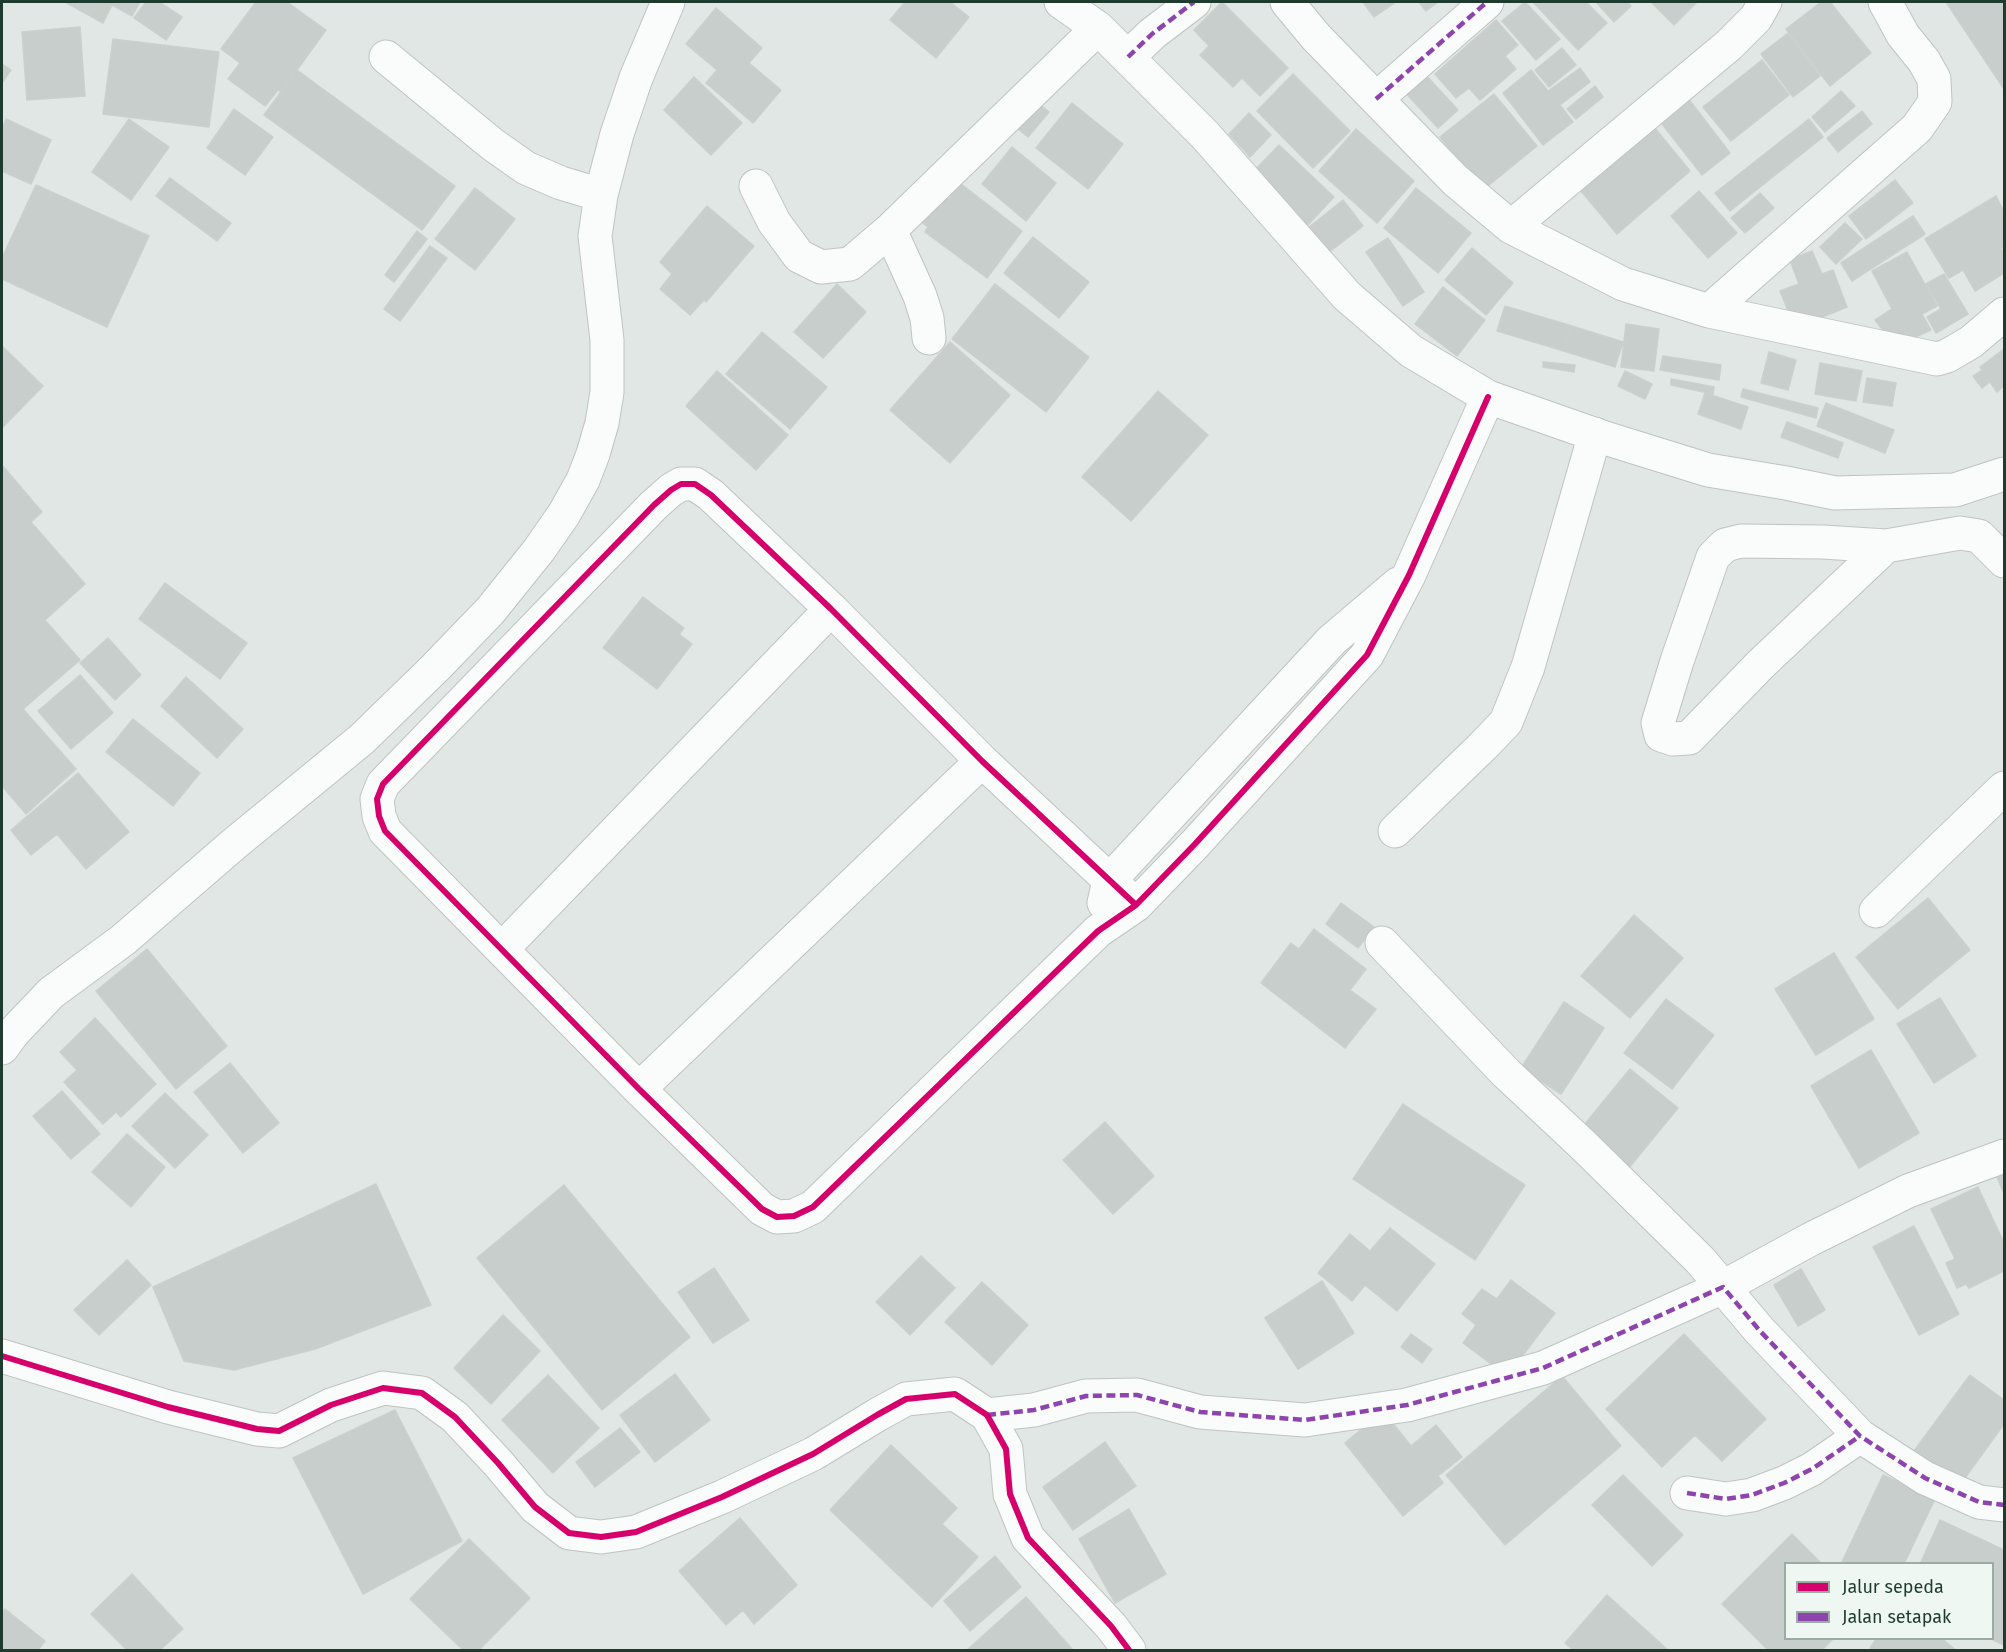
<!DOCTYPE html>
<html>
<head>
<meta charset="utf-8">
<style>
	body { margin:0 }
	#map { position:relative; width:2006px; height:1652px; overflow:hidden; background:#e1e7e4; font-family:"Fira Sans",sans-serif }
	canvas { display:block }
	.frame { position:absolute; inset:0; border:3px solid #1f3b30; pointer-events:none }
	.legend { position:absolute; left:1784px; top:1562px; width:210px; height:78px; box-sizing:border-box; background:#eef7f2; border:2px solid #9baca4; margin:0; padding:8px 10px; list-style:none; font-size:18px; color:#1f3b30 }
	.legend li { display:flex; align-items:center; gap:12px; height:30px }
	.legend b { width:30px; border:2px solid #9baca4 }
</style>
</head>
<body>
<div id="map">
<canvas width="2006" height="1652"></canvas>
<div class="frame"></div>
<ul class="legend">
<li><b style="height:8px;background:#d6006c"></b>Jalur sepeda</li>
<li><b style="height:8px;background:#8e44ad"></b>Jalan setapak</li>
</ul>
</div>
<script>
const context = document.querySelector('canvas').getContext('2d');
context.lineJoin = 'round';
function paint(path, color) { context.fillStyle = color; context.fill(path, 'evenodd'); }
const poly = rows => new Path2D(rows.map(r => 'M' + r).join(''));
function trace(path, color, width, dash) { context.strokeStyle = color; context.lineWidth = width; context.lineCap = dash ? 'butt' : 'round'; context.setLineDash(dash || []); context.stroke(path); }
const building = poly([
	[65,2,140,2,132,16,112,5,103,23,65,2],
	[146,2,159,2,182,17,166,40,134,18,146,2],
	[256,2,287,2,326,30,281,92,278,90,265,106,228,79,240,63,221,49,256,2],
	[905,2,950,2,969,17,936,58,890,20,905,2],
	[1222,2,1288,68,1260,96,1242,78,1233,87,1200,55,1209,46,1194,30,1222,2],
	[1363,2,1396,2,1374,17,1363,2],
	[1419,2,1438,2,1426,11,1419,2],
	[1525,2,1560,39,1536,60,1502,21,1525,2],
	[1533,2,1586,2,1607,23,1578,50,1533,2],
	[1596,2,1627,2,1631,6,1614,22,1596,2],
	[1651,2,1697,2,1674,25,1651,2],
	[1821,2,1830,2,1871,53,1830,86,1786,29,1821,2],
	[1946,2,2004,2,2004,89,1946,2],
	[716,8,762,48,749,63,781,90,753,123,706,83,717,70,686,44,716,8],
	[1496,20,1518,45,1505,56,1516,69,1480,100,1469,88,1456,98,1435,74,1496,20],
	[80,27,85,96,27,100,22,32,80,27],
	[1788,33,1820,76,1793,97,1761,54,1788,33],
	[113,39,219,52,209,127,103,114,113,39],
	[1562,48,1576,65,1549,87,1535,70,1562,48],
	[1762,60,1789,95,1731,141,1703,107,1762,60],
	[2,64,11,70,2,83,2,64],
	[1580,68,1590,82,1560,105,1573,122,1543,145,1503,93,1531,70,1548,91,1580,68],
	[297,70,455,186,422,230,264,115,297,70],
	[1422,71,1458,110,1438,128,1402,89,1422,71],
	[1293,74,1350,131,1313,168,1257,111,1293,74],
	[694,77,742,123,711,155,664,110,694,77],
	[1595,86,1603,97,1576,119,1567,109,1595,86],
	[1841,91,1855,106,1825,132,1812,117,1841,91],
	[1684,93,1730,153,1702,175,1655,115,1684,93],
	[1494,94,1537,146,1483,190,1440,137,1494,94],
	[1031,97,1049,112,1028,137,1011,123,1031,97],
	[1072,103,1123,144,1088,189,1036,148,1072,103],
	[234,109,273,137,245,175,207,148,234,109],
	[1862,111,1872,124,1838,152,1827,138,1862,111],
	[1249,113,1271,135,1250,157,1229,134,1249,113],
	[6,119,51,140,31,184,2,171,2,129,6,119],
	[129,119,169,147,131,200,92,172,129,119],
	[1809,119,1823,137,1730,211,1715,193,1809,119],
	[1650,122,1690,171,1617,234,1576,185,1650,122],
	[1356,129,1414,181,1377,223,1319,171,1356,129],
	[1279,145,1334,197,1304,229,1248,177,1279,145],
	[1012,147,1056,183,1026,221,982,184,1012,147],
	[170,178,231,223,217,241,156,196,170,178],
	[1895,180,1913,203,1866,239,1849,216,1895,180],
	[961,184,1022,231,987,278,925,232,928,227,915,217,937,190,949,199,961,184],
	[36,185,149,236,107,327,2,279,2,258,36,185],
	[475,188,515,219,475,270,435,239,475,188],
	[1416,188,1471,233,1438,273,1384,228,1416,188],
	[1699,191,1737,233,1708,258,1671,216,1699,191],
	[1760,193,1774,208,1745,233,1731,218,1760,193],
	[1996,196,2004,212,2004,246,2001,248,2004,253,2004,273,1975,291,1963,270,1949,278,1925,239,1996,196],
	[1343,200,1363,226,1328,253,1308,228,1343,200],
	[707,206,754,246,706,302,704,300,690,315,660,289,672,274,660,262,707,206],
	[1913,216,1925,234,1852,281,1841,263,1913,216],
	[1845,223,1862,239,1836,264,1820,247,1845,223],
	[417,231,427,239,394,282,385,275,417,231],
	[1033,237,1089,282,1059,318,1004,273,1033,237],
	[1388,238,1424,292,1403,306,1366,252,1388,238],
	[430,246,447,258,400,321,384,309,430,246],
	[1472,248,1513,283,1486,315,1445,280,1472,248],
	[1812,251,1822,274,1833,270,1847,307,1795,328,1780,291,1799,284,1790,260,1812,251],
	[1907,252,1937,306,1922,314,1931,330,1895,346,1875,320,1892,309,1872,271,1907,252],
	[1944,274,1968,314,1936,333,1927,317,1941,309,1926,284,1944,274],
	[837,284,866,312,823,358,794,332,837,284],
	[995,284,1089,357,1046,412,952,339,995,284],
	[1443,287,1485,320,1457,356,1415,324,1443,287],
	[1505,306,1572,326,1564,351,1497,331,1505,306],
	[1626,324,1659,329,1654,371,1621,367,1626,324],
	[1572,326,1623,342,1615,367,1564,351,1572,326],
	[762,332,827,387,790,429,726,374,762,332],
	[950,342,1010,395,950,463,890,410,950,342],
	[2,346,43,386,2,428,2,346],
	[2004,349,2004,386,1997,392,1990,382,1982,388,1973,376,1982,370,1980,367,2004,349],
	[1769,352,1796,360,1788,390,1761,383,1769,352],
	[1663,356,1721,365,1719,380,1660,370,1663,356],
	[1543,362,1575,365,1574,372,1543,367,1543,362],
	[1820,363,1862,371,1856,401,1815,394,1820,363],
	[717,371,788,435,756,470,686,406,717,371],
	[1625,371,1652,384,1645,399,1618,386,1625,371],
	[1867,378,1896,383,1892,406,1863,402,1867,378],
	[1671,379,1714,387,1713,394,1671,385,1671,379],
	[1743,389,1818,408,1816,418,1741,397,1743,389],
	[1158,391,1208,435,1131,521,1082,477,1158,391],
	[1705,393,1748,407,1741,429,1698,414,1705,393],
	[1826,403,1894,430,1885,453,1817,426,1826,403],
	[1787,422,1843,443,1838,458,1781,437,1787,422],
	[2,465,42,512,31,522,85,584,45,620,80,660,23,709,76,769,26,814,2,786,2,465],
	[165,583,247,643,220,679,139,619,165,583],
	[643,597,684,628,679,634,692,644,657,689,603,648,643,597],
	[108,638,141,675,115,700,80,663,108,638],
	[80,675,113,713,71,749,38,711,80,675],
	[186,677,243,729,217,758,161,706,186,677],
	[133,719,200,773,173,806,106,752,133,719],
	[78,773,129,832,86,869,57,834,31,855,11,830,78,773],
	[1928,898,1970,950,1898,1009,1856,957,1928,898],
	[1341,903,1374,927,1358,948,1326,924,1341,903],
	[1634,915,1683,958,1630,1018,1581,976,1634,915],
	[1314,929,1366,969,1350,990,1376,1009,1345,1048,1261,983,1291,943,1299,949,1314,929],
	[147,949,227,1046,176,1089,96,991,147,949],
	[1834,953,1874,1019,1816,1055,1775,989,1834,953],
	[1940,998,1976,1056,1934,1083,1897,1024,1940,998],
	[1666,999,1714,1035,1672,1089,1624,1053,1666,999],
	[1564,1002,1604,1028,1561,1094,1521,1068,1564,1002],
	[95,1018,156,1084,121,1117,116,1112,103,1124,64,1082,77,1070,60,1052,95,1018],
	[1871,1050,1919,1133,1859,1168,1811,1086,1871,1050],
	[230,1063,279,1123,243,1153,194,1092,230,1063],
	[1630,1069,1678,1108,1628,1169,1580,1130,1630,1069],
	[62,1091,100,1134,71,1159,33,1116,62,1091],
	[165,1093,208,1135,175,1168,132,1126,165,1093],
	[1403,1104,1525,1185,1475,1260,1353,1179,1403,1104],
	[1105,1122,1154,1176,1113,1214,1063,1160,1105,1122],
	[127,1134,165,1167,131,1207,92,1172,127,1134],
	[2004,1168,2004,1194,1995,1172,2004,1168],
	[376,1184,431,1305,315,1349,234,1370,184,1361,153,1287,376,1184],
	[564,1185,690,1337,602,1410,477,1258,564,1185],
	[1978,1187,2004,1243,2004,1271,1969,1288,1966,1284,1957,1288,1946,1263,1955,1259,1931,1209,1978,1187],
	[1914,1226,1959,1314,1919,1335,1873,1247,1914,1226],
	[1390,1228,1435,1264,1397,1311,1365,1285,1352,1301,1318,1273,1350,1234,1370,1251,1390,1228],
	[921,1256,955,1288,910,1335,876,1302,921,1256],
	[127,1260,151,1285,99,1335,74,1310,127,1260],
	[714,1268,749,1320,713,1343,678,1292,714,1268],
	[1801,1269,1825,1310,1798,1326,1774,1285,1801,1269],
	[1511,1280,1555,1313,1507,1376,1463,1343,1476,1325,1462,1314,1482,1289,1497,1299,1511,1280],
	[1322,1281,1354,1333,1298,1369,1265,1318,1322,1281],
	[982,1282,1028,1325,992,1365,945,1322,982,1282],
	[503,1315,540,1351,491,1404,454,1368,503,1315],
	[1411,1334,1432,1349,1422,1363,1401,1347,1411,1334],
	[1684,1334,1766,1419,1722,1461,1695,1435,1662,1467,1606,1409,1684,1334],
	[675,1374,710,1420,655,1462,620,1415,675,1374],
	[548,1375,599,1428,553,1473,502,1420,548,1375],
	[1970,1375,2004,1400,2004,1424,1957,1489,1911,1455,1970,1375],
	[1562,1376,1621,1446,1505,1545,1446,1475,1562,1376],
	[395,1410,462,1541,363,1594,293,1458,395,1410],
	[1383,1411,1411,1446,1436,1425,1462,1457,1438,1476,1443,1483,1403,1516,1345,1443,1383,1411],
	[620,1428,640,1452,595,1487,576,1462,620,1428],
	[1105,1442,1136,1486,1073,1530,1043,1487,1105,1442],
	[891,1445,957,1508,942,1524,978,1557,932,1607,830,1510,891,1445],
	[1623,1475,1683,1535,1652,1566,1592,1505,1623,1475],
	[1883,1475,1935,1499,1904,1564,1841,1564,1883,1475],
	[1129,1509,1166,1574,1115,1603,1079,1539,1129,1509],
	[740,1518,797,1585,754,1624,743,1610,726,1625,679,1571,740,1518],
	[1940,1520,2004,1550,2004,1645,1989,1638,1992,1638,1992,1564,1920,1564,1940,1520],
	[1792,1534,1822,1564,1786,1564,1786,1638,1834,1638,1822,1650,1768,1650,1722,1604,1792,1534],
	[469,1539,530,1598,479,1650,463,1650,410,1599,469,1539],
	[995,1556,1021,1587,970,1631,944,1601,995,1556],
	[132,1574,183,1629,160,1650,127,1650,91,1614,132,1574],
	[1607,1595,1668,1650,1573,1650,1565,1643,1607,1595],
	[1026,1597,1073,1650,967,1650,1026,1597],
	[5,1609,45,1641,38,1650,2,1650,2,1613,5,1609],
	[1877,1638,1941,1638,1956,1650,1874,1650,1870,1648,1877,1638]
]);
paint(building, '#c8cecb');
trace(building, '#cad0cd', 1.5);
const street = poly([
	[1061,2,1098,28,1205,135,1347,296,1411,351,1488,397,1605,438,1708,470,1786,483,1835,493,1955,490,2004,474],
	[1287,2,1316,37,1455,180,1511,227,1623,284,1709,311,1937,359,1947,356,1971,342,2004,314],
	[386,57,492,144,526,168,561,183,601,195],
	[1128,57,1152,34,1194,2],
	[1376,99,1487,2],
	[756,186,774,222,799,256,821,267,850,264,890,230,1098,28],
	[1511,227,1729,45,1756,18,1765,2],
	[890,230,920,296,927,318,929,338],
	[1709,311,1917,128,1935,102,1934,79,1924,61,1903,35,1885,2],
	[1886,546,1761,664,1689,738,1673,739,1661,735,1658,723,1677,661,1713,557,1725,545,1741,541,1823,542,1886,546,1960,533,1979,536,2004,561],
	[1395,831,1483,746,1506,722,1528,667,1595,434],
	[1104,903,1109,881,1332,640,1398,584],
	[1136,905,982,761,831,609,711,495,695,484,681,484,671,490,654,505,383,784,377,799,379,816,385,831,639,1089,762,1209,777,1217,794,1216,813,1207,1098,931,1136,905,1195,844,1367,655,1409,575,1488,397],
	[1876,911,2004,788],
	[1382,943,1506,1073,1582,1144,1700,1260,1760,1331,1860,1436,1925,1478,1979,1502,2004,1505],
	[502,949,831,609],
	[2,1048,13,1033,51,993,123,940,234,844,362,739,435,668,490,611,539,550,564,514,583,480,593,454,602,423,607,392,607,340,595,236,601,195,617,134,636,78,668,2],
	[639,1089,982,761],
	[2,1356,168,1407,257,1429,279,1431,331,1405,383,1388,422,1393,455,1417,498,1463,535,1507,569,1533,601,1537,636,1532,722,1497,813,1454,877,1415,906,1399,955,1394,987,1415,1006,1449,1010,1494,1028,1538,1111,1626,1129,1650],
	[987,1415,1034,1410,1086,1396,1137,1395,1200,1412,1305,1420,1407,1405,1543,1368,1723,1287,1811,1239,1908,1191,2004,1156],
	[1687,1493,1726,1499,1752,1495,1784,1483,1812,1469,1860,1436]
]);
trace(street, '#bec4c1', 35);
trace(street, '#fafbfb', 33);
trace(poly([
	[1128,57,1152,34,1194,2],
	[1376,99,1487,2],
	[987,1415,1034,1410,1086,1396,1137,1395,1200,1412,1305,1420,1407,1405,1543,1368,1723,1287,1760,1331,1860,1436,1925,1478,1979,1502,2004,1505],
	[1687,1493,1726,1499,1752,1495,1784,1483,1812,1469,1860,1436]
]), '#8e44ad', 4.5, [9, 4.5]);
trace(poly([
	[1136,905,982,761,831,609,711,495,695,484,681,484,671,490,654,505,383,784,377,799,379,816,385,831,639,1089,762,1209,777,1217,794,1216,813,1207,1098,931,1136,905,1195,844,1367,655,1409,575,1488,397],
	[2,1356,168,1407,257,1429,279,1431,331,1405,383,1388,422,1393,455,1417,498,1463,535,1507,569,1533,601,1537,636,1532,722,1497,813,1454,877,1415,906,1399,955,1394,987,1415,1006,1449,1010,1494,1028,1538,1111,1626,1129,1650]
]), '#d6006c', 6);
</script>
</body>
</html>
